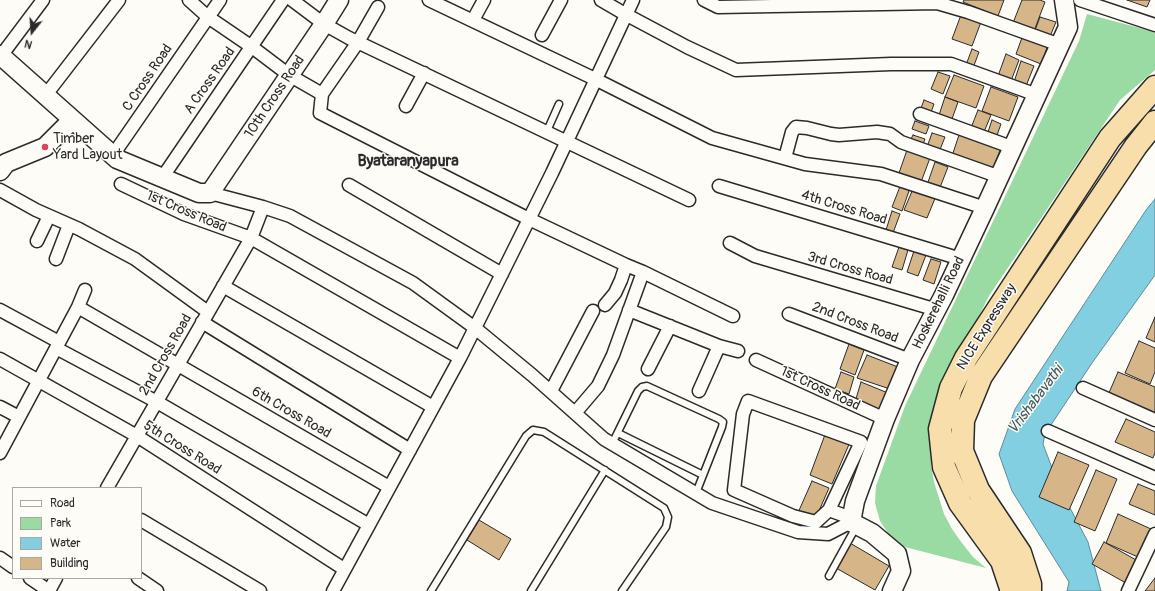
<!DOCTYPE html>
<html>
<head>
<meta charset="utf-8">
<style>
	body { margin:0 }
	#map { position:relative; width:1155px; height:591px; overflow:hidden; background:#fdfcf7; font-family:Pangolin,sans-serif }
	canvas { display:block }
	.legend { position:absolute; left:12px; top:487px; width:130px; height:92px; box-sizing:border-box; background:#fdfcf7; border:1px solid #a9a8a5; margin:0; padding:5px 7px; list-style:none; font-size:12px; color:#2b2b2b }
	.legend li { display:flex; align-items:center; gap:8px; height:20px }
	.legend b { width:20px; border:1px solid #a9a8a5 }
	.north { position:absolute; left:12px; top:12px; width:40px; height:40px; -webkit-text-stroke:3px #fdfcf7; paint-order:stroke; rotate:197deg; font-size:11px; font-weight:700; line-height:16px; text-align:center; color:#2b2b2b }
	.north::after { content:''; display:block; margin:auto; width:14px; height:18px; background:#2b2b2b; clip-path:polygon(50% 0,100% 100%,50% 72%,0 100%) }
</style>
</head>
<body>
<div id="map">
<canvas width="1155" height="591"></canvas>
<ul class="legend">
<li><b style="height:5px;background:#fdfcf7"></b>Road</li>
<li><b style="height:11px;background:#9adaa3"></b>Park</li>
<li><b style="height:11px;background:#81cfe0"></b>Water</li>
<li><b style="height:11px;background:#d6b689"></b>Building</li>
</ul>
<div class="north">N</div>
</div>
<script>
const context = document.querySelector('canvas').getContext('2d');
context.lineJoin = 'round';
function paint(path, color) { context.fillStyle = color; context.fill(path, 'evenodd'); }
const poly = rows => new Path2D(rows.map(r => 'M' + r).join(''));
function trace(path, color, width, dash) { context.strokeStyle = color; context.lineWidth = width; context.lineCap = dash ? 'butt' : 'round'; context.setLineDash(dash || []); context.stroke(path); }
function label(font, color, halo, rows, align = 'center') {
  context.font = font + ' Pangolin,sans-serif'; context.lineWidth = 3; context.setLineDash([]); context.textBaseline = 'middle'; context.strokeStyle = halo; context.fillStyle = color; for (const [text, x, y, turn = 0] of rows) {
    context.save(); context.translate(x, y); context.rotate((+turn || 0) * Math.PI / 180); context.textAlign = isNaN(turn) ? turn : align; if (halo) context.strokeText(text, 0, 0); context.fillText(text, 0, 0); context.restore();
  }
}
paint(poly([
	[1087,14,1155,32,1155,70,1120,100,989,296,942,389,931,435,931,466,934,482,944,514,952,529,962,543,973,557,986,568,905,547,897,542,890,536,880,521,875,503,876,486,905,406,1079,41]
]), '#9adaa3');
const water = poly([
	[1155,199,1155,275,1092,363,1045,434,1043,444,1060,489,1088,542,1101,591,1067,591,1069,582,1012,491,999,454,1015,409,1146,210,1155,199]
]);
paint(water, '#81cfe0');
trace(water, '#5f8d98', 1);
const building = poly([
	[964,0,1004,0,998,16,963,2,964,0],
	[1022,0,1040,0,1045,2,1034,31,1013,23,1022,0],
	[1127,0,1150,0,1147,7,1127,0],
	[961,15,981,22,972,46,952,39,961,15],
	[1040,17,1056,22,1049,39,1034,33,1040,17],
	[1023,35,1048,45,1041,64,1016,54,1023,35],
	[972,49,979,52,973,68,966,65,972,49],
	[1006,54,1019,60,1011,81,998,76,1006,54],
	[1021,61,1034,66,1026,86,1014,82,1021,61],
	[938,72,950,76,943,94,931,89,938,72],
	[954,75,984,86,976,108,945,97,954,75],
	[991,87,1018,97,1009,121,982,111,991,87],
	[945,97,958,102,952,119,939,115,945,97],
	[924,100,934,104,930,115,920,111,924,100],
	[978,110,991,115,984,132,971,128,978,110],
	[992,120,1001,124,996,138,987,135,992,120],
	[915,121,929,126,926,134,912,129,915,121],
	[960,132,1001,148,992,171,952,156,960,132],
	[932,133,945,137,939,152,927,147,932,133],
	[913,135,925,139,922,147,909,143,913,135],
	[907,150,930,158,921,182,899,173,907,150],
	[935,162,948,167,939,190,927,185,935,162],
	[901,184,910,188,902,211,892,207,901,184],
	[913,189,936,196,927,218,904,210,913,189],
	[892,211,900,214,893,233,886,230,892,211],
	[899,247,908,250,902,270,892,267,899,247],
	[914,251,926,255,918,276,907,272,914,251],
	[931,259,941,262,934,284,923,280,931,259],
	[1155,317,1155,342,1146,338,1155,317],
	[1139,341,1155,348,1155,372,1150,384,1125,373,1139,341],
	[849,344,864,350,855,375,840,369,849,344],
	[867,355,898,367,890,389,857,378,867,355],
	[841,372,854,377,849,394,835,389,841,372],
	[1118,372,1155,387,1155,416,1108,395,1118,372],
	[861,382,888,393,880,412,855,402,861,382],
	[1126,419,1155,432,1155,453,1153,458,1115,442,1126,419],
	[826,432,850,442,832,484,810,475,826,432],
	[1058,452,1089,465,1069,510,1039,497,1058,452],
	[1096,470,1117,479,1095,531,1074,522,1096,470],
	[812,481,829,488,815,520,797,515,812,481],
	[1138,484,1155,491,1155,515,1129,504,1138,484],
	[1118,514,1151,529,1138,557,1106,543,1118,514],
	[479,520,511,539,499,560,467,540,479,520],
	[1104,542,1138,561,1126,583,1092,564,1104,542],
	[850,543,889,566,875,590,836,568,850,543],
	[1155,578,1155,591,1145,591,1155,578]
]);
paint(building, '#d6b689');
trace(building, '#2b2b2b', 1);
const lane = poly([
	[547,131,559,104],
	[618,433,703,475],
	[612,444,638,391,642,387,647,386,719,419,723,422,722,427,696,493],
	[829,576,856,527],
	[431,591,526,436,533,430,544,432,664,508,668,517,666,527,622,591],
	[531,591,605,470]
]);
const street = poly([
	[189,0,208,17,252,47,289,75,322,94,320,113,529,219,626,265,643,272,733,316],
	[292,0,324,24,349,38,689,200],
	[429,0,595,79,712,138,805,164,881,174,985,208],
	[601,0,625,14,687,47,736,70,891,64,951,64,1037,95],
	[704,0,718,7,937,3,968,12,1060,45],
	[1080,0,1155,25],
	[473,20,484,0],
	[542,35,561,0],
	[1,56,43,0],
	[322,94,358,42,378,7],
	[45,96,119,0],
	[406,106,424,73],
	[920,114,1014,148],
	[113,155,220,0],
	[785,158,792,132,796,127,807,128,831,134,839,135,877,132,890,134,901,142,1000,177],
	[162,178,283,0],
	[349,185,502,274],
	[719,186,961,259],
	[0,190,36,210,79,229,135,259,208,312],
	[210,193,263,207,251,238,460,358],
	[263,207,290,216,413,283,475,328,532,375,604,439,712,503,798,532,828,534,851,522],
	[37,241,49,216],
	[730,243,755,256,937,310],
	[56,259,69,225],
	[223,286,433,407],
	[605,305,615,293,621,280,626,265],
	[78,307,389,487],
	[0,310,59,342],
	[629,310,719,346,738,351],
	[789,314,910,360],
	[202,322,410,450],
	[56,348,157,402,369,525],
	[0,359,137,436,344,569],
	[756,360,885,419],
	[648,369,670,326],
	[1083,388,1155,420],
	[551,391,593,311],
	[699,391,719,346],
	[0,407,19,417],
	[575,413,598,386,613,355,643,272],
	[1048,431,1155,478],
	[0,453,78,307,85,290],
	[107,488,251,238,184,214,121,184],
	[829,510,861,442,748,401,743,414,734,490,793,516,816,522,829,510,851,518],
	[141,520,260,591],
	[0,558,13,567],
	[30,578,49,591],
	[138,578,157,591],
	[49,591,56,578],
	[333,591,460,358,552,173,633,0],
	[1128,591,1155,534]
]);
const secondary = poly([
	[0,55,117,159,199,193,210,193,324,24,339,0],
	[0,171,6,163,45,147,72,120],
	[892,591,901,571,897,554,872,533,851,522,855,501,885,419,910,360,944,295,985,208,1068,27,1064,0]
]);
const highway = poly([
	[1011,591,1011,588,1002,561,960,503,944,467,940,429,951,388,966,358,1110,138,1155,87],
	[1030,591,1030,584,1020,553,978,490,962,451,963,420,981,376,1136,146,1155,122]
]);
trace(lane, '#2b2b2b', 9);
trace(street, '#2b2b2b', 15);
trace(secondary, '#2b2b2b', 21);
trace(highway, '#2b2b2b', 25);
trace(lane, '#fdfcf7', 6);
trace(street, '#fdfcf7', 12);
trace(secondary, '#fdfcf7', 18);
trace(highway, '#f8deab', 22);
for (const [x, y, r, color] of [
	[45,147,4,"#d1495b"]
]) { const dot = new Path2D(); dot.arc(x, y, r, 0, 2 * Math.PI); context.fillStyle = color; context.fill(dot); trace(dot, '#fdfcf7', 1.5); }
label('14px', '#2b2b2b', '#fdfcf7', [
	["C Cross Road",148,78,-56],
	["A Cross Road",210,81,-55],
	["10th Cross Road",275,97,-56],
	["4th Cross Road",844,208,17],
	["1st Cross Road",186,212,23],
	["3rd Cross Road",850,269,16],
	["Hoskerehalli Road",939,303,-64],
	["2nd Cross Road",855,323,21],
	["NICE Expressway",987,327,-58],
	["2nd Cross Road",166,355,-60],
	["1st Cross Road",820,389,25],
	["6th Cross Road",291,413,30],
	["5th Cross Road",182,448,32]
]);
label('14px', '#2b2b2b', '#fdfcf7', [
	["Timber",53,139],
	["Yard Layout",53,155]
], 'left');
label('italic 15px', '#455c61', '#fdfcf7', [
	["Vrishabavathi",1036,400,-53]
]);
label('bold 16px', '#2b2b2b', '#fdfcf7', [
	["Byataranyapura",408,162]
]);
</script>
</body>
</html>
